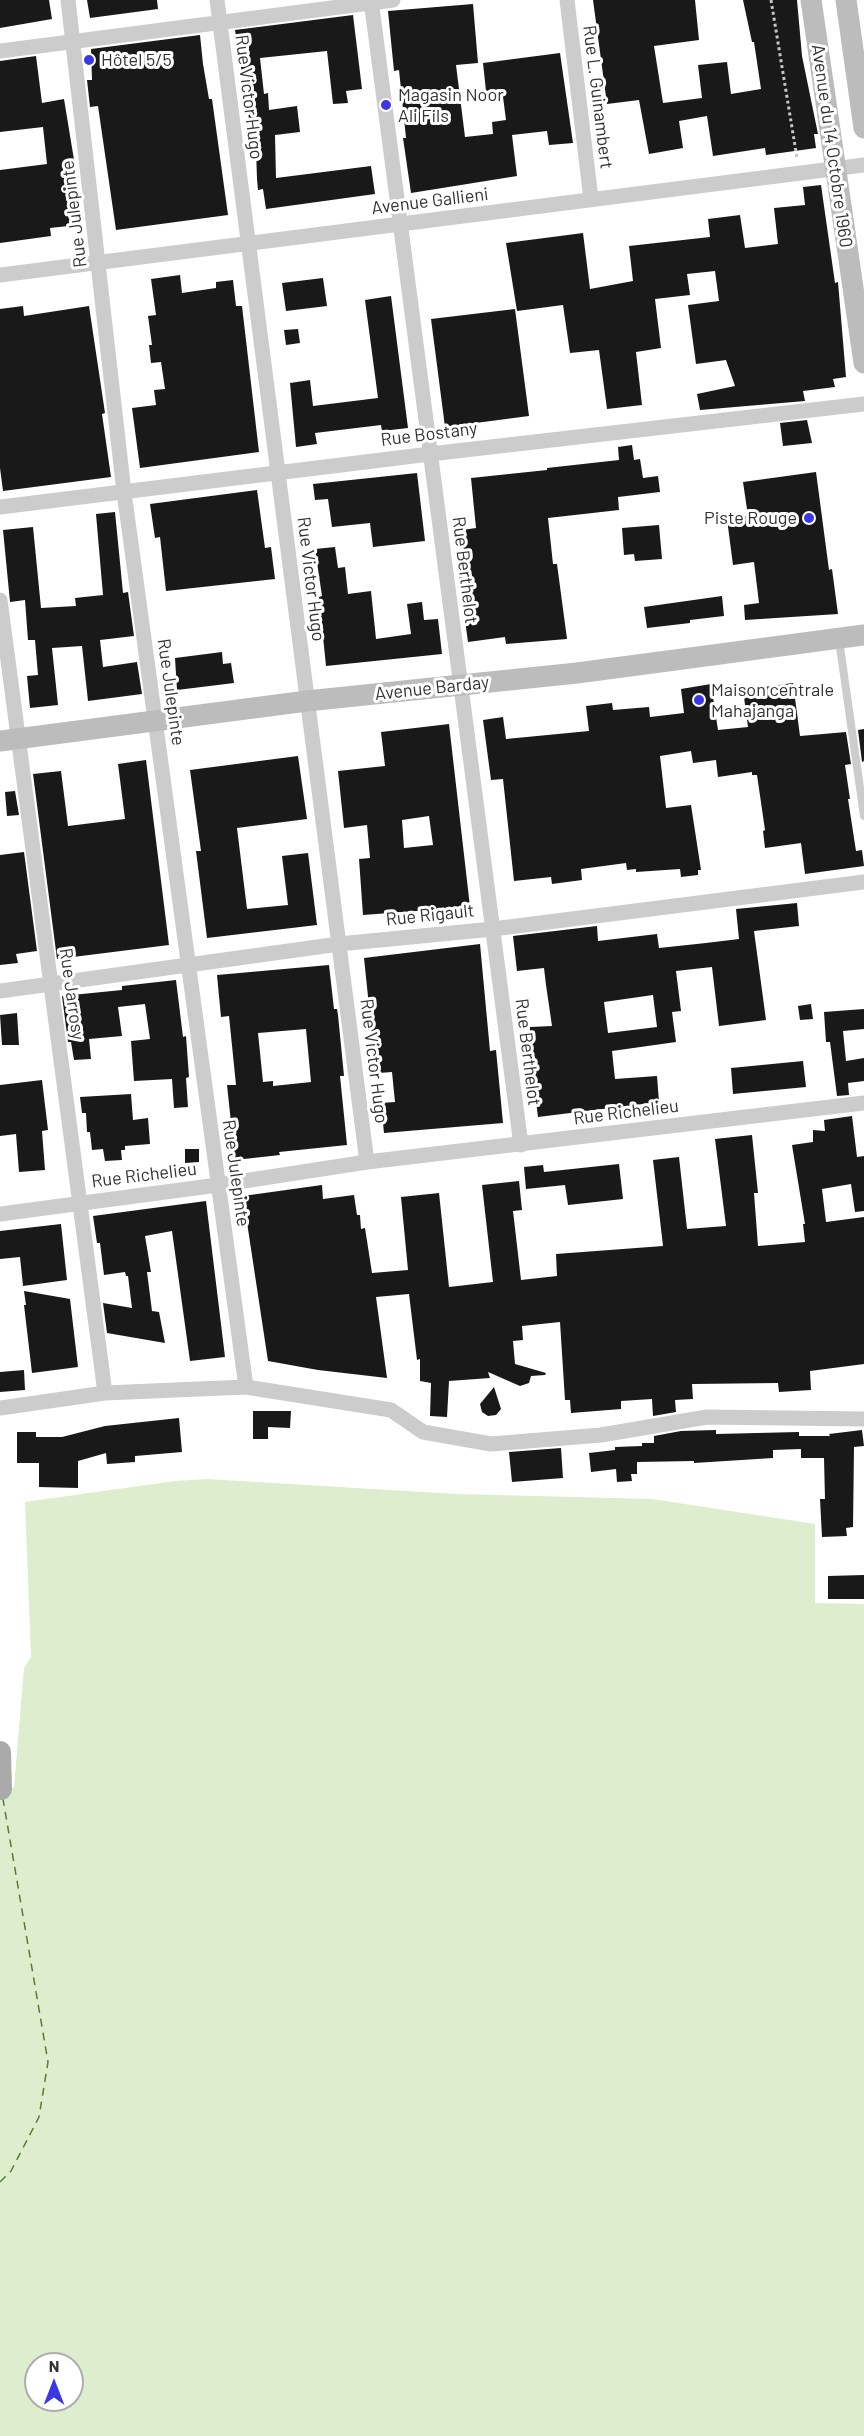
<!DOCTYPE html>
<html>
<head>
<meta charset="utf-8">
<style>
	body { margin:0 }
	#map { position:relative; width:864px; height:2436px; overflow:hidden; background:#fff; font-family:Barlow,sans-serif }
	canvas { display:block }
	.north { position:absolute; left:24px; top:2352px; width:60px; height:60px; box-sizing:border-box; background:#fff; border:2px solid #adadad; border-radius:50%; rotate:0deg; font-size:16px; font-weight:700; line-height:24px; text-align:center; color:#323232 }
	.north::after { content:''; display:block; margin:auto; width:21px; height:27px; background:#3a38e5; clip-path:polygon(50% 0,100% 100%,50% 72%,0 100%) }
</style>
</head>
<body>
<div id="map">
<canvas width="864" height="2436"></canvas>
<div class="north">N</div>
</div>
<script>
const context = document.querySelector('canvas').getContext('2d');
context.lineJoin = 'round';
function paint(path, color) { context.fillStyle = color; context.fill(path, 'evenodd'); }
const poly = rows => new Path2D(rows.map(r => 'M' + r).join(''));
function trace(path, color, width, dash) { context.strokeStyle = color; context.lineWidth = width; context.lineCap = dash ? 'butt' : 'round'; context.setLineDash(dash || []); context.stroke(path); }
function label(font, color, halo, rows, align = 'center') {
  context.font = font + ' Barlow,sans-serif'; context.lineWidth = 6; context.setLineDash([]); context.textBaseline = 'middle'; context.strokeStyle = halo; context.fillStyle = color; for (const [text, x, y, turn = 0] of rows) {
    context.save(); context.translate(x, y); context.rotate((+turn || 0) * Math.PI / 180); context.textAlign = isNaN(turn) ? turn : align; if (halo) context.strokeText(text, 0, 0); context.fillText(text, 0, 0); context.restore();
  }
}
paint(poly([
	[207,1479,456,1494,652,1499,815,1524,815,1603,864,1604,864,2436,0,2436,0,1789,14,1788,24,1668,31,1657,25,1502,175,1481],
	[36,2364,72,2364,72,2400,36,2400]
]), '#deedcd');
trace(poly([
	[0,2182,11,2171,39,2117,48,2062,3,1799]
]), '#5a7b36', 1.5, [8, 6]);
paint(poly([
	[0,0,49,0,52,19,0,28],
	[87,0,157,0,158,9,90,18],
	[593,0,695,0,699,40,654,46,663,103,702,98,698,65,727,62,731,94,761,89,754,42,752,42,743,0,797,0,802,56,818,134,814,134,816,148,766,155,765,148,713,156,707,116,679,121,683,148,649,154,639,100,607,104],
	[473,4,478,63,456,65,465,137,493,134,492,122,506,120,502,89,486,91,483,63,560,53,573,143,549,145,547,131,512,135,517,176,411,193,403,138,406,138,399,70,394,71,388,11],
	[353,15,362,89,346,91,348,103,333,104,327,51,260,58,264,94,268,93,269,110,297,106,300,132,275,135,276,178,371,166,375,194,266,209,263,189,258,190,257,179,255,120,249,121,247,92,245,92,235,30],
	[200,35,203,64,209,99,212,99,228,215,116,230,98,106,90,107,87,80,92,80,91,49],
	[36,56,42,103,64,99,77,178,71,178,78,225,50,228,51,236,0,243,0,170,47,164,43,127,0,132,0,61],
	[821,185,835,283,838,282,846,377,833,379,835,387,803,391,805,401,700,410,697,394,735,386,726,360,696,364,688,305,719,301,715,271,687,274,690,295,655,299,661,348,636,352,642,405,607,409,599,350,570,353,563,305,517,311,506,243,583,233,590,289,633,281,629,246,710,237,708,219,740,215,745,248,778,244,774,208,805,205,803,187],
	[180,275,182,293,216,288,216,282,233,280,236,306,242,306,259,452,140,468,132,408,156,405,154,390,165,389,161,362,151,363,149,345,152,345,148,316,156,315,151,279],
	[323,278,327,306,286,311,282,283],
	[391,296,408,428,382,431,381,425,315,433,317,444,296,447,290,383,310,380,313,406,378,398,365,300],
	[23,306,24,316,89,306,105,413,102,414,111,477,3,491,0,468,0,309],
	[515,309,529,416,445,427,431,319],
	[298,329,300,343,286,345,284,330],
	[807,420,812,443,783,446,780,423],
	[632,445,634,460,640,459,643,478,658,476,660,492,618,497,619,510,548,518,553,564,557,564,567,639,506,644,505,637,468,642,459,577,466,576,462,530,476,528,471,478,547,470,547,468,619,460,618,447],
	[816,472,829,570,832,569,838,614,745,620,744,605,759,603,754,562,733,565,727,519,748,516,743,482],
	[417,473,425,541,373,547,370,523,332,527,328,499,315,500,313,484],
	[257,490,265,548,271,547,275,579,166,591,160,537,155,538,150,504],
	[115,512,123,593,128,592,134,636,100,640,103,667,137,662,142,694,88,701,82,646,52,648,58,705,30,708,27,676,38,675,35,640,28,640,25,600,10,602,3,530,33,527,41,608,76,606,75,598,103,595,96,514],
	[659,525,662,559,635,561,634,554,624,555,622,528],
	[335,547,338,568,345,567,348,594,371,591,376,639,411,634,407,604,422,602,424,620,438,619,442,654,326,666,319,597,322,596,315,549],
	[722,596,724,616,690,620,690,623,647,628,644,607],
	[222,652,223,664,231,663,234,683,177,690,175,658],
	[793,683,800,736,846,732,851,764,845,765,850,799,848,799,856,851,862,850,864,866,805,874,801,843,765,848,763,831,765,830,757,775,752,775,752,772,718,777,716,760,693,763,691,751,660,756,666,808,691,805,701,870,698,870,698,875,681,877,680,869,636,872,636,869,627,870,626,863,581,869,582,880,552,884,551,877,514,881,503,779,491,780,483,720,503,717,506,739,589,731,586,706,612,703,613,710,649,707,650,717,684,713,681,689,711,684,718,730,748,727,743,690],
	[449,724,470,907,363,915,359,859,370,858,367,825,344,828,338,771,385,766,381,732],
	[429,816,433,845,404,848,402,820],
	[864,729,864,761,862,762,858,730],
	[298,756,307,819,237,828,247,909,288,905,282,856,308,853,317,925,207,938,196,851,201,851,190,770],
	[146,760,169,945,57,959,33,774,61,771,68,826,125,819,118,764],
	[15,791,19,815,7,816,5,792],
	[24,852,37,951,16,954,18,963,0,965,0,855],
	[797,903,799,926,754,931,766,1020,719,1026,712,967,676,971,681,1011,672,1012,676,1042,612,1051,615,1079,657,1076,659,1102,538,1117,529,1047,530,1027,552,1026,546,985,544,968,517,971,513,936,597,926,598,941,657,934,659,948,706,943,739,939,736,909],
	[653,995,657,1027,608,1033,604,1002],
	[480,944,490,1051,496,1050,503,1123,384,1133,381,1103,395,1102,392,1072,379,1073,375,1034,372,1035,364,958],
	[329,965,334,1009,337,1009,338,1015,344,1076,340,1076,347,1145,279,1152,280,1155,235,1160,227,1085,236,1085,229,1016,221,1017,217,975],
	[306,1029,311,1082,273,1086,273,1081,263,1082,258,1033],
	[176,980,183,1037,186,1036,189,1077,186,1078,188,1107,174,1108,172,1079,134,1081,131,1041,150,1039,145,1004,118,1007,122,1036,89,1039,91,1059,74,1060,71,1042,68,1042,62,996,122,990,122,986],
	[811,1004,813,1019,800,1020,798,1006],
	[864,1009,864,1029,843,1031,846,1061,864,1058,864,1081,848,1083,849,1095,837,1096,830,1042,826,1042,824,1012],
	[17,1013,19,1045,2,1045,0,1015],
	[803,1061,806,1087,733,1094,731,1068],
	[42,1080,48,1130,42,1131,45,1170,19,1172,16,1134,0,1136,0,1085],
	[131,1094,133,1120,148,1118,150,1144,125,1146,125,1150,121,1150,122,1160,105,1161,103,1149,92,1150,90,1132,87,1132,86,1113,82,1113,80,1097],
	[852,1116,857,1157,864,1156,864,1211,855,1212,851,1184,822,1189,826,1222,864,1217,864,1364,810,1371,811,1390,779,1392,778,1383,692,1384,693,1399,675,1400,676,1412,653,1416,652,1399,621,1401,621,1409,571,1413,570,1400,565,1400,560,1322,522,1326,523,1340,513,1341,515,1364,546,1373,545,1375,531,1376,529,1383,520,1386,488,1372,490,1378,449,1381,447,1417,430,1416,431,1383,420,1381,420,1359,417,1360,409,1294,376,1297,387,1378,318,1370,268,1361,243,1196,322,1185,323,1199,354,1195,357,1215,360,1215,361,1229,365,1228,372,1273,408,1270,401,1197,439,1193,449,1287,493,1282,482,1185,519,1181,522,1210,513,1211,521,1280,557,1276,556,1254,663,1246,653,1160,679,1157,687,1229,726,1226,715,1139,752,1135,758,1193,754,1193,758,1246,805,1242,803,1224,805,1224,792,1145,813,1142,813,1130,825,1131,824,1120],
	[185,1149,199,1149,199,1162,185,1163],
	[619,1164,623,1199,568,1205,565,1185,526,1189,524,1167,543,1165,544,1172],
	[206,1201,225,1357,190,1361,172,1231,145,1236,151,1272,147,1272,152,1311,159,1312,165,1343,107,1333,103,1303,132,1308,128,1276,126,1276,125,1272,104,1275,100,1243,97,1243,93,1216],
	[61,1224,67,1280,23,1286,20,1257,0,1259,0,1231],
	[24,1291,70,1299,78,1367,32,1373,24,1305,26,1305],
	[24,1370,25,1390,0,1392,0,1372],
	[494,1387,501,1409,496,1415,488,1416,482,1412,480,1404],
	[253,1411,291,1411,290,1428,268,1427,268,1439,253,1439],
	[179,1418,182,1452,135,1456,135,1462,107,1464,106,1453,78,1461,78,1488,39,1487,39,1463,17,1463,17,1432,36,1432,36,1437,62,1437,105,1426],
	[716,1430,716,1434,799,1432,799,1436,830,1436,829,1434,862,1430,864,1446,854,1447,853,1527,846,1528,847,1536,822,1537,820,1499,825,1499,824,1458,801,1458,801,1449,773,1450,773,1458,694,1463,694,1461,637,1462,637,1474,631,1474,632,1481,617,1482,616,1469,591,1472,589,1453,615,1450,615,1447,642,1446,642,1443,654,1443,654,1436,681,1431],
	[561,1448,563,1478,512,1482,509,1452],
	[864,1575,864,1599,828,1599,828,1576]
]), '#191919');
trace(poly([
	[771,0,797,158]
]), '#c6c6c6', 3, [3, 3]);
trace(poly([
	[839,640,864,816]
]), '#ccc', 8);
trace(poly([
	[68,0,124,492,246,1387],
	[217,0,367,1162],
	[371,0,521,1145],
	[567,0,591,199],
	[0,51,393,0],
	[0,275,864,165],
	[0,507,430,454,864,404],
	[0,600,105,1393],
	[0,991,339,944,493,929,864,882],
	[0,1214,218,1185,367,1162,864,1103],
	[0,1408,105,1393,246,1387,391,1410,423,1432,491,1444,601,1435,707,1417,864,1419]
]), '#ccc', 15);
trace(poly([
	[811,0,864,363],
	[846,0,864,128],
	[0,741,307,701,577,673,864,635]
]), '#bcbcbc', 21);
trace(poly([
	[0,1752,1,1789]
]), '#aaa', 22);
for (const [x, y, r, color] of [
	[89,60,6,"#3a38e5"],
	[386,105,6,"#3a38e5"],
	[809,518,6,"#3a38e5"],
	[699,700,6,"#3a38e5"]
]) { const dot = new Path2D(); dot.arc(x, y, r, 0, 2 * Math.PI); context.fillStyle = color; context.fill(dot); trace(dot, '#fff', 2); }
label('18px', '#323232', '#fff', [
	["Hôtel 5/5",101,60],
	["Magasin Noor",398,95],
	["Ali Fils",398,116],
	["Piste Rouge",797,518,"right"],
	["Maison centrale",711,690],
	["Mahajanga",711,711]
], 'left');
label('18px', '#323232', '#fff', [
	["Rue Victor Hugo",249,97,83],
	["Rue L. Guinambert",598,97,83],
	["Avenue du 14 Octobre 1960",832,146,82],
	["Avenue Gallieni",430,201,-7],
	["Rue Julepinte",74,214,-97],
	["Rue Bostany",429,434,-7],
	["Rue Berthelot",465,570,83],
	["Rue Victor Hugo",311,579,83],
	["Avenue Barday",432,688,-6],
	["Rue Julepinte",171,692,82],
	["Rue Rigault",430,915,-6],
	["Rue Jarrosy",72,994,82],
	["Rue Berthelot",528,1052,83],
	["Rue Victor Hugo",374,1061,83],
	["Rue Richelieu",626,1112,-7],
	["Rue Julepinte",236,1173,82],
	["Rue Richelieu",144,1175,-7]
]);
</script>
</body>
</html>
